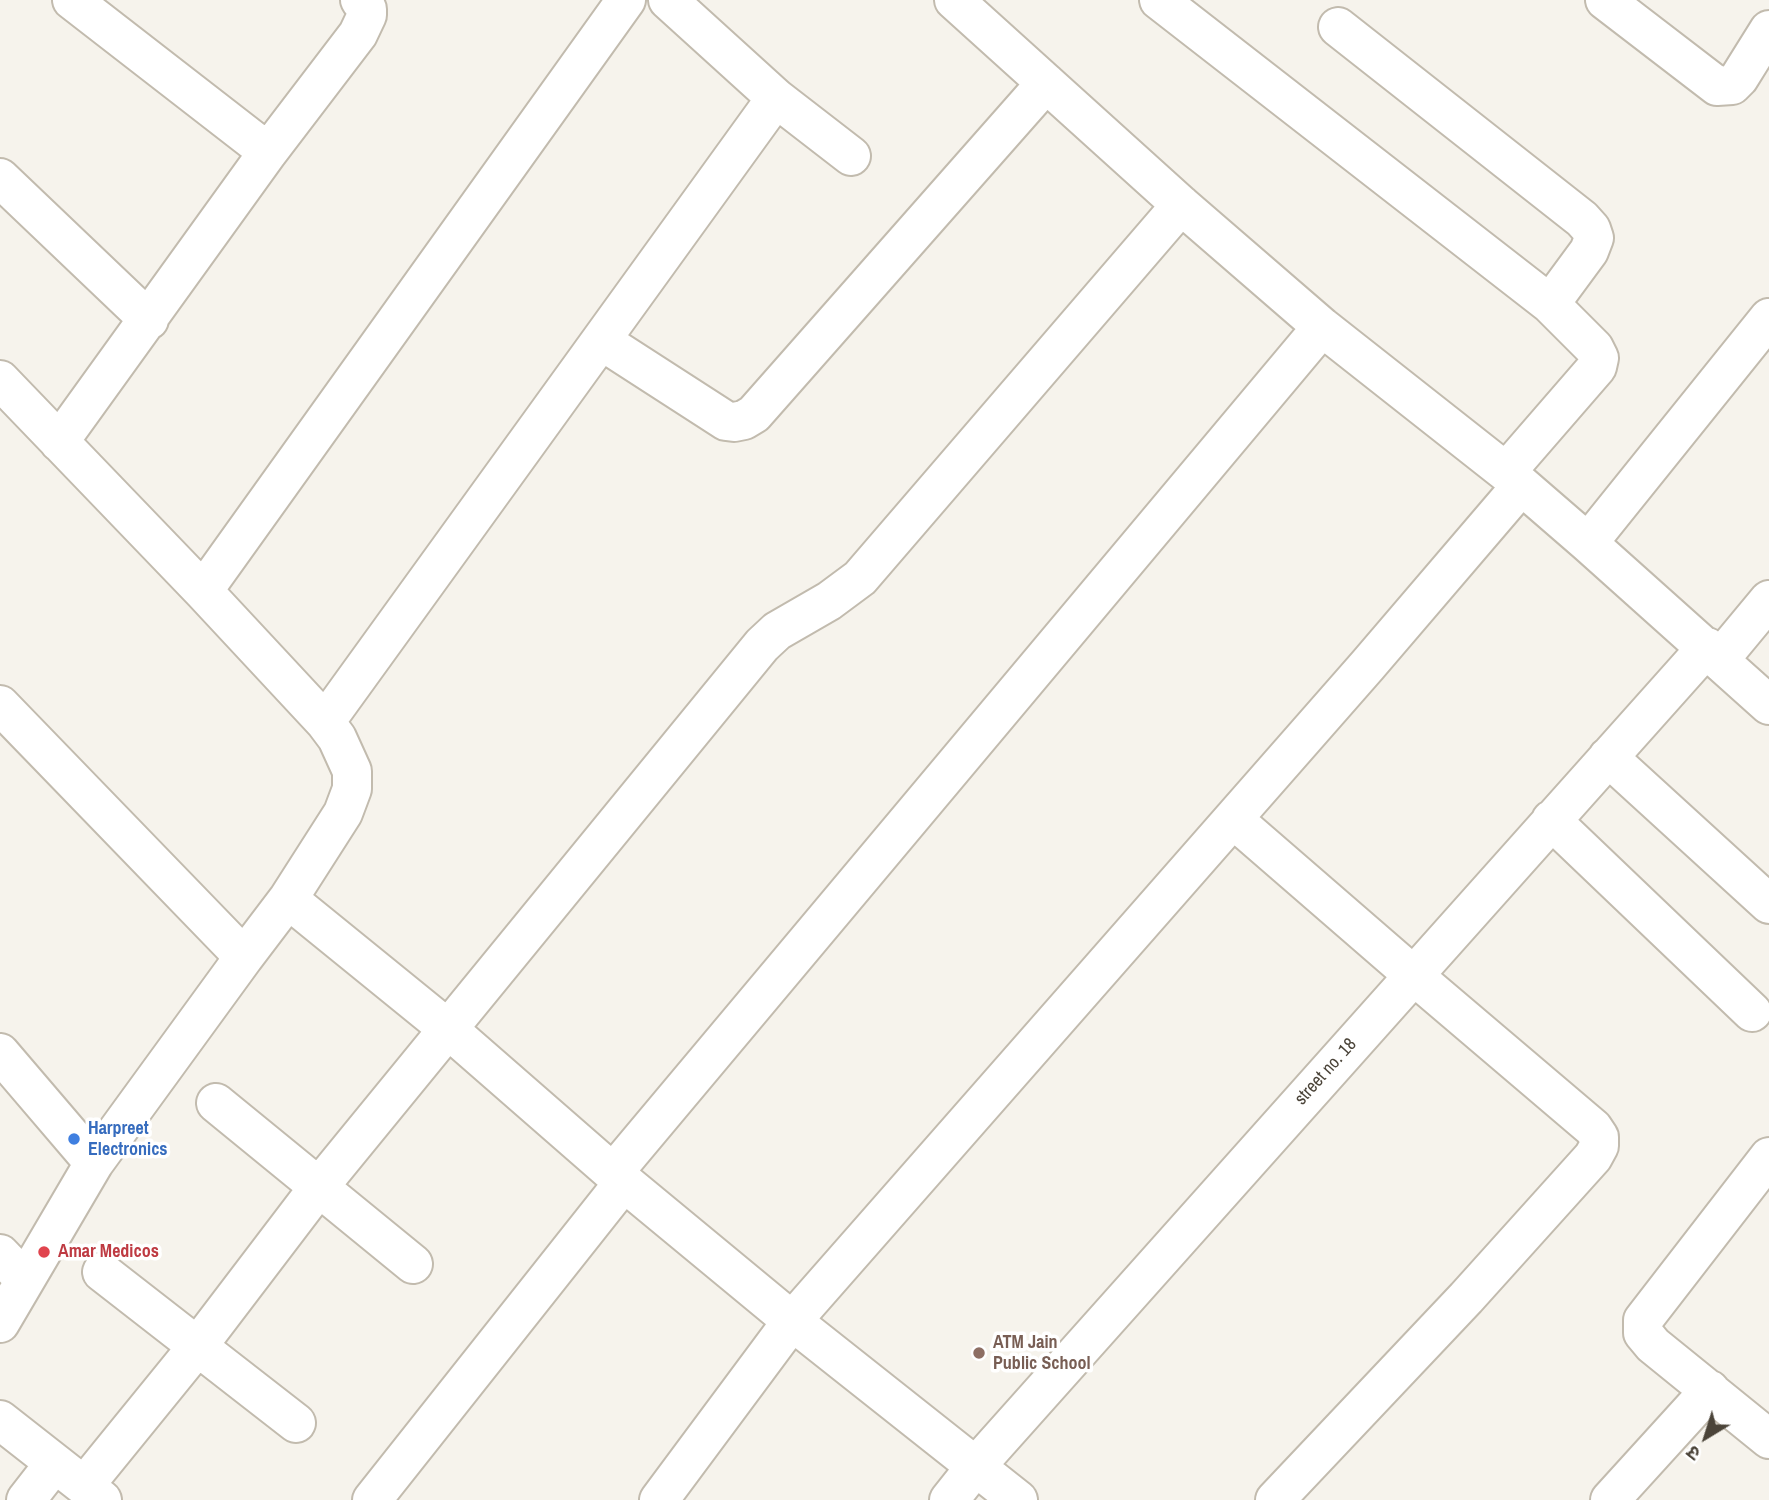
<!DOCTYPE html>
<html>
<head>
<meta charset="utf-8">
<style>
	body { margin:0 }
	#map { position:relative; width:1769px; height:1500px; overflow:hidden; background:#f6f3ec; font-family:"Archivo Narrow","Noto Sans Devanagari",sans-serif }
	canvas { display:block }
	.north { position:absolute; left:1671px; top:1402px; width:70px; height:70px; -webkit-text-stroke:5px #fff; paint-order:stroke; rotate:218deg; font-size:19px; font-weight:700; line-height:28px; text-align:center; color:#4b4439 }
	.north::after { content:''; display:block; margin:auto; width:24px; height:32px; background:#4b4439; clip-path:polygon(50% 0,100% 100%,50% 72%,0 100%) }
</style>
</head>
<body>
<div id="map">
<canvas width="1769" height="1500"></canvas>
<div class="north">उ</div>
</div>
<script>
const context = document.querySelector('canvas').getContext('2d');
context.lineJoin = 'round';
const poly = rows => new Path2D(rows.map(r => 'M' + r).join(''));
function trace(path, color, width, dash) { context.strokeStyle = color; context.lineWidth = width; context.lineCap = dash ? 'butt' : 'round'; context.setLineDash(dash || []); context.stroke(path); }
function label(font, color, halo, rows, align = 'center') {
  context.font = font + ' "Archivo Narrow",sans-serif'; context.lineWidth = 7; context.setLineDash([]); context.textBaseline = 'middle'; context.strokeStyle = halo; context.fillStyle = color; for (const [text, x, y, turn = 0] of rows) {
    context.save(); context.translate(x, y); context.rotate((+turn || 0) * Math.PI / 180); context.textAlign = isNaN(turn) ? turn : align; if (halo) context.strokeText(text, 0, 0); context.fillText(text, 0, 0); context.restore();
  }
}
const minor = poly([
	[72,0,268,152],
	[668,0,776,98,851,156],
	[954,0,1181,205,1322,327,1506,472,1588,543,1769,705],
	[1159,0,1550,304,1594,348,1599,358,1597,367,1506,472],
	[1605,0,1717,86,1732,85,1739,78,1769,30],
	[1338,27,1582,219,1591,229,1594,238,1589,251,1550,304],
	[0,178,149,320],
	[602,341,726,421,734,422,744,420,754,414,1046,83],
	[0,380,203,591,325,722,337,738,352,771,352,789,343,813,288,899,244,957,0,705],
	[59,442,268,152,358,34,367,15,367,9,360,0],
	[1588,543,1769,318],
	[203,591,626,0],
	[1720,659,1769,600],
	[325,722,776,98],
	[1608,757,1769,904],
	[1233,819,1413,975,1593,1128,1599,1137,1599,1146,1593,1157,1466,1298,1275,1500],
	[1551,820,1752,1012],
	[288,899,448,1029,613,1173,792,1321,659,1500],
	[0,1053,94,1163,0,1323],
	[216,1103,413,1264],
	[1769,1157,1643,1320,1643,1333,1653,1345,1769,1439],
	[94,1163,244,957],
	[613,1173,1322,327],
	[0,1254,25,1280],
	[102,1272,296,1423],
	[0,1420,102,1500],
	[84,1486,197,1347,318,1188,762,645,777,631,829,601,860,578,1181,205],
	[26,1500,54,1464],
	[372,1500,624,1182],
	[949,1500,976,1466,1707,647],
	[1018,1500,792,1321,1367,666,1521,486],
	[1610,1500,1710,1390]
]);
trace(minor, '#c2bbae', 42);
trace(minor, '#fff', 38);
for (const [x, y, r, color] of [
	[74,1139,7,"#3f7fe0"],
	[44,1252,7,"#e0444e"],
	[979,1353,7,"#8d6e63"]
]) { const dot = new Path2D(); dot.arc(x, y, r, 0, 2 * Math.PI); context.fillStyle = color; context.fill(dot); trace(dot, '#fff', 2.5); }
label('18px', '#4b4439', '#fff', [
	["street no. 18",1326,1072,-48]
]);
label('bold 18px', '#366cbe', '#fff', [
	["Harpreet",88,1129],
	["Electronics",88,1150]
], 'left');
label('bold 18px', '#be3a42', '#fff', [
	["Amar Medicos",58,1252]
], 'left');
label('bold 18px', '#785e54', '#fff', [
	["ATM Jain",993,1343],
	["Public School",993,1364]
], 'left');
</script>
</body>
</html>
